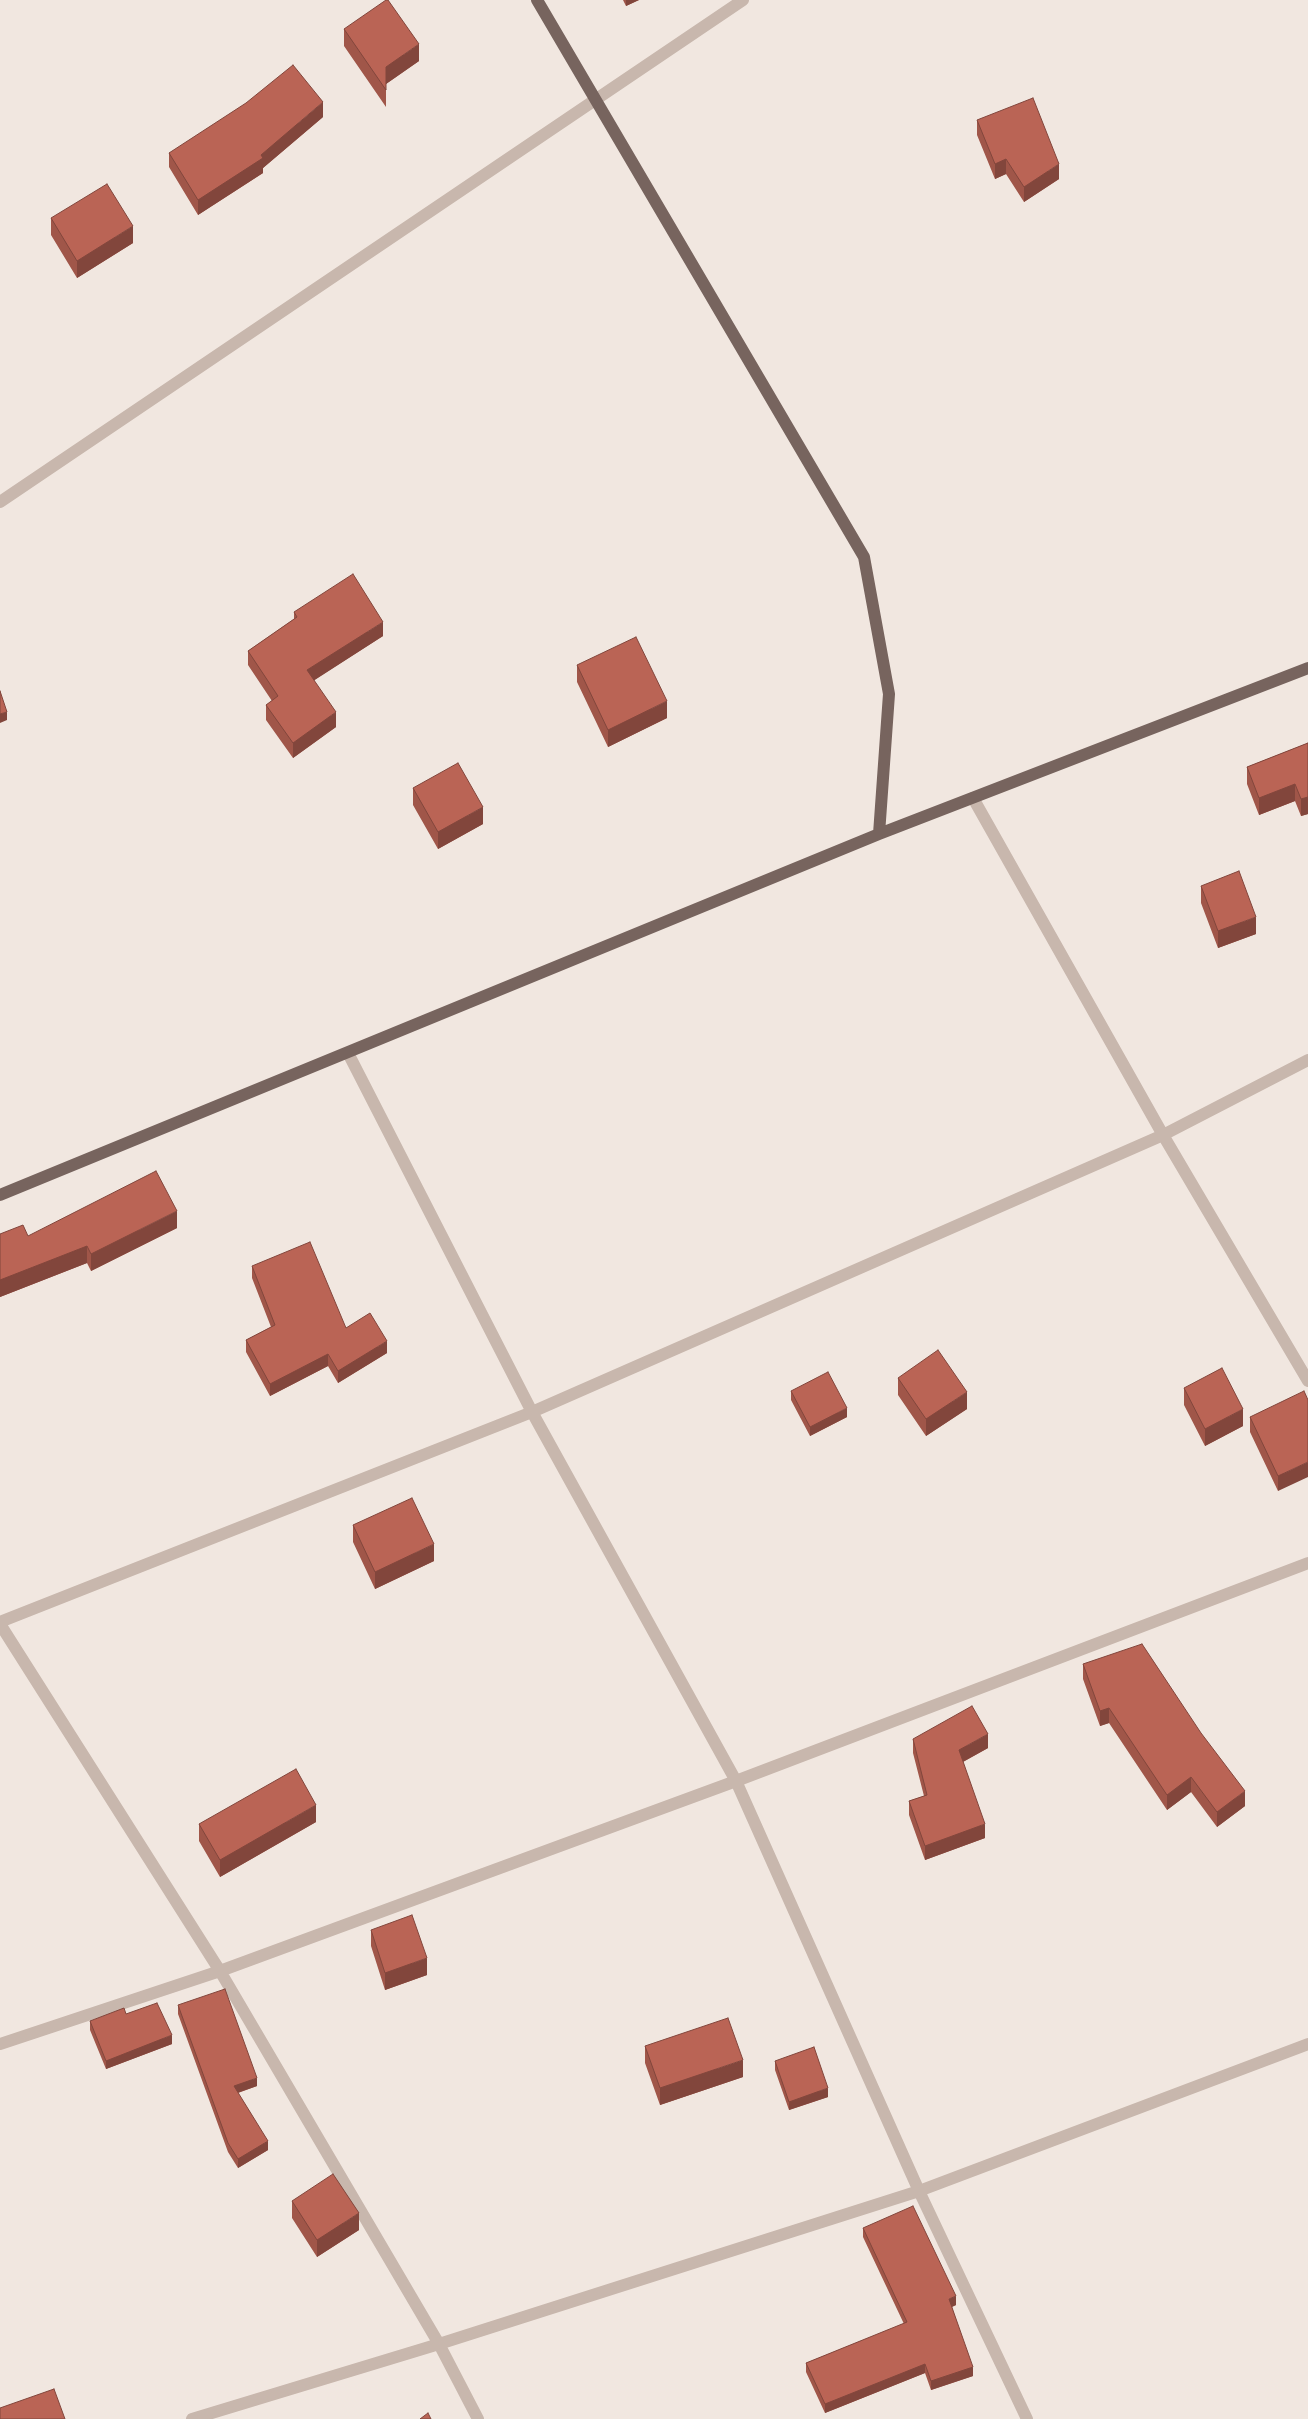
<!DOCTYPE html>
<html>
<head>
<meta charset="utf-8">
<style>
	body { margin:0 }
	canvas { display:block; background:#f1e7e0 }
</style>
</head>
<body>
<canvas width="1308" height="2419"></canvas>
<script>
const context = document.querySelector('canvas').getContext('2d');
context.lineJoin = 'round';
const poly = rows => new Path2D(rows.map(r => 'M' + r).join(''));
function trace(path, color, width, dash) { context.strokeStyle = color; context.lineWidth = width; context.lineCap = dash ? 'butt' : 'round'; context.setLineDash(dash || []); context.stroke(path); }
function paint(path, color) { context.fillStyle = color; context.fill(path, 'evenodd'); }
trace(poly([
	[0,502,743,0],
	[973,798,1163,1135,1308,1381],
	[348,1053,532,1412,736,1781,919,2191,1027,2419],
	[0,1622,532,1412,1163,1135,1308,1060],
	[0,1624,220,1971,439,2344,478,2419],
	[0,2044,220,1971,736,1781,1308,1563],
	[192,2419,439,2344,919,2191,1308,2044]
]), '#c8b7ad', 12);
trace(poly([
	[537,0,864,557,889,694,879,834],
	[0,1195,879,834,1308,668]
]), '#77645e', 12);
paint(poly([
	[623,0,639,0,626,6],
	[344,29,419,61,386,84,386,107,344,46],
	[323,117,263,168,263,173,198,215,169,167,169,153],
	[977,120,1059,179,1024,202,1006,174,995,179,977,135],
	[51,218,133,243,77,278,51,235],
	[294,612,383,636,314,680,336,727,293,758,266,720,266,705,272,701,248,665,248,651,294,619],
	[577,665,667,718,608,747,577,682],
	[1308,743,1308,814,1301,816,1295,801,1259,815,1247,784,1247,767],
	[413,788,483,824,438,849,413,805],
	[1201,886,1256,934,1218,948,1201,903],
	[177,1228,91,1271,87,1263,0,1297,0,1234,28,1236],
	[252,1266,346,1328,387,1353,338,1383,328,1366,270,1396,246,1352,246,1340,271,1327,252,1278],
	[898,1378,967,1409,926,1436,898,1395],
	[1184,1388,1243,1426,1205,1446,1184,1405],
	[791,1391,847,1417,810,1436,791,1400],
	[1308,1400,1278,1491,1250,1432,1250,1417],
	[353,1525,434,1561,375,1589,353,1542],
	[1083,1664,1245,1806,1217,1827,1191,1792,1167,1810,1109,1723,1100,1726,1083,1679],
	[913,1739,988,1748,963,1762,985,1838,925,1860,909,1815,909,1801,924,1796,913,1753],
	[316,1822,220,1877,199,1841,199,1824],
	[371,1930,427,1975,385,1990,371,1946],
	[178,2005,257,2086,238,2093,268,2150,238,2168,228,2152,178,2014],
	[126,2014,172,2044,106,2069,90,2030,90,2021],
	[645,2046,743,2077,660,2105,645,2063],
	[775,2061,828,2097,789,2110,775,2070],
	[292,2201,359,2230,317,2257,292,2218],
	[863,2228,956,2305,952,2307,973,2376,931,2390,925,2373,825,2413,806,2372,806,2363,904,2324,863,2237]
]), '#a05649');
paint(poly([
	[626,0,639,0,626,6],
	[419,44,419,61,386,84,386,67],
	[323,102,323,117,263,168,263,173,198,215,198,200,261,155],
	[1006,159,1006,174,995,179,995,164],
	[1059,164,1059,179,1024,202,1024,187],
	[133,226,133,243,77,278,77,261],
	[383,622,383,636,307,685,307,670],
	[667,701,667,718,608,747,608,730],
	[7,712,7,720,0,723,0,714],
	[336,712,336,727,293,758,293,743],
	[1295,784,1295,801,1259,815,1259,798],
	[1308,797,1308,814,1301,816,1301,799],
	[483,807,483,824,438,849,438,832],
	[1256,917,1256,934,1218,948,1218,931],
	[177,1211,177,1228,91,1271,91,1254],
	[87,1246,87,1263,0,1297,0,1280],
	[387,1341,387,1353,338,1383,338,1371],
	[328,1354,328,1366,270,1396,270,1384],
	[967,1392,967,1409,926,1436,926,1419],
	[847,1408,847,1417,810,1436,810,1427],
	[1243,1409,1243,1426,1205,1446,1205,1429],
	[1308,1462,1308,1477,1278,1491,1278,1476],
	[434,1544,434,1561,375,1589,375,1572],
	[1109,1708,1109,1723,1100,1726,1100,1711],
	[988,1734,988,1748,959,1764,959,1750],
	[1191,1777,1191,1792,1167,1810,1167,1795],
	[1245,1791,1245,1806,1217,1827,1217,1812],
	[316,1805,316,1822,220,1877,220,1860],
	[985,1824,985,1838,925,1860,925,1846],
	[427,1958,427,1975,385,1990,385,1973],
	[172,2035,172,2044,106,2069,106,2061],
	[743,2060,743,2077,660,2105,660,2088],
	[257,2078,257,2086,234,2094,234,2086],
	[828,2088,828,2097,789,2110,789,2102],
	[268,2141,268,2150,238,2168,238,2159],
	[359,2213,359,2230,317,2257,317,2240],
	[956,2296,956,2305,949,2308,949,2299],
	[925,2364,925,2373,825,2413,825,2404],
	[973,2367,973,2376,931,2390,931,2381]
]), '#82463c');
const building = poly([
	[386,0,388,0,419,44,386,67,386,90,344,29,386,0],
	[293,65,323,102,261,155,263,158,198,200,169,153,246,103,293,65],
	[1033,98,1059,164,1024,187,1006,159,995,164,977,120,1033,98],
	[107,184,133,226,77,261,51,218,107,184],
	[353,574,383,622,307,670,336,712,293,743,266,705,278,696,248,651,297,617,294,612,353,574],
	[636,637,667,701,608,730,577,665,636,637],
	[0,691,7,712,0,714,0,691],
	[1308,743,1308,797,1301,799,1295,784,1259,798,1247,767,1308,743],
	[458,763,483,807,438,832,413,788,458,763],
	[1239,871,1256,917,1218,931,1201,886,1239,871],
	[156,1171,177,1211,91,1254,87,1246,0,1280,0,1234,23,1225,28,1236,156,1171],
	[310,1242,346,1328,370,1313,387,1341,338,1371,328,1354,270,1384,246,1340,275,1325,252,1266,310,1242],
	[938,1350,967,1392,926,1419,898,1378,938,1350],
	[1222,1368,1243,1409,1205,1429,1184,1388,1222,1368],
	[828,1372,847,1408,810,1427,791,1391,828,1372],
	[1304,1391,1308,1400,1308,1462,1278,1476,1250,1417,1304,1391],
	[412,1498,434,1544,375,1572,353,1525,412,1498],
	[1142,1644,1201,1733,1245,1791,1217,1812,1191,1777,1167,1795,1109,1708,1100,1711,1083,1664,1142,1644],
	[972,1706,988,1734,959,1750,985,1824,925,1846,909,1801,927,1795,913,1739,972,1706],
	[296,1769,316,1805,220,1860,199,1824,296,1769],
	[412,1915,427,1958,385,1973,371,1930,412,1915],
	[225,1989,257,2078,234,2086,268,2141,238,2159,228,2143,178,2005,225,1989],
	[157,2003,172,2035,106,2061,90,2021,124,2008,126,2014,157,2003],
	[728,2018,743,2060,660,2088,645,2046,728,2018],
	[814,2047,828,2088,789,2102,775,2061,814,2047],
	[333,2174,359,2213,317,2240,292,2201,333,2174],
	[913,2206,956,2296,949,2299,973,2367,931,2381,925,2364,825,2404,806,2363,907,2322,863,2228,913,2206],
	[54,2389,65,2419,0,2419,0,2408,54,2389],
	[428,2413,431,2419,420,2419,428,2413]
]);
paint(building, '#ba6455');
trace(building, '#82463c', 1);
</script>
</body>
</html>
